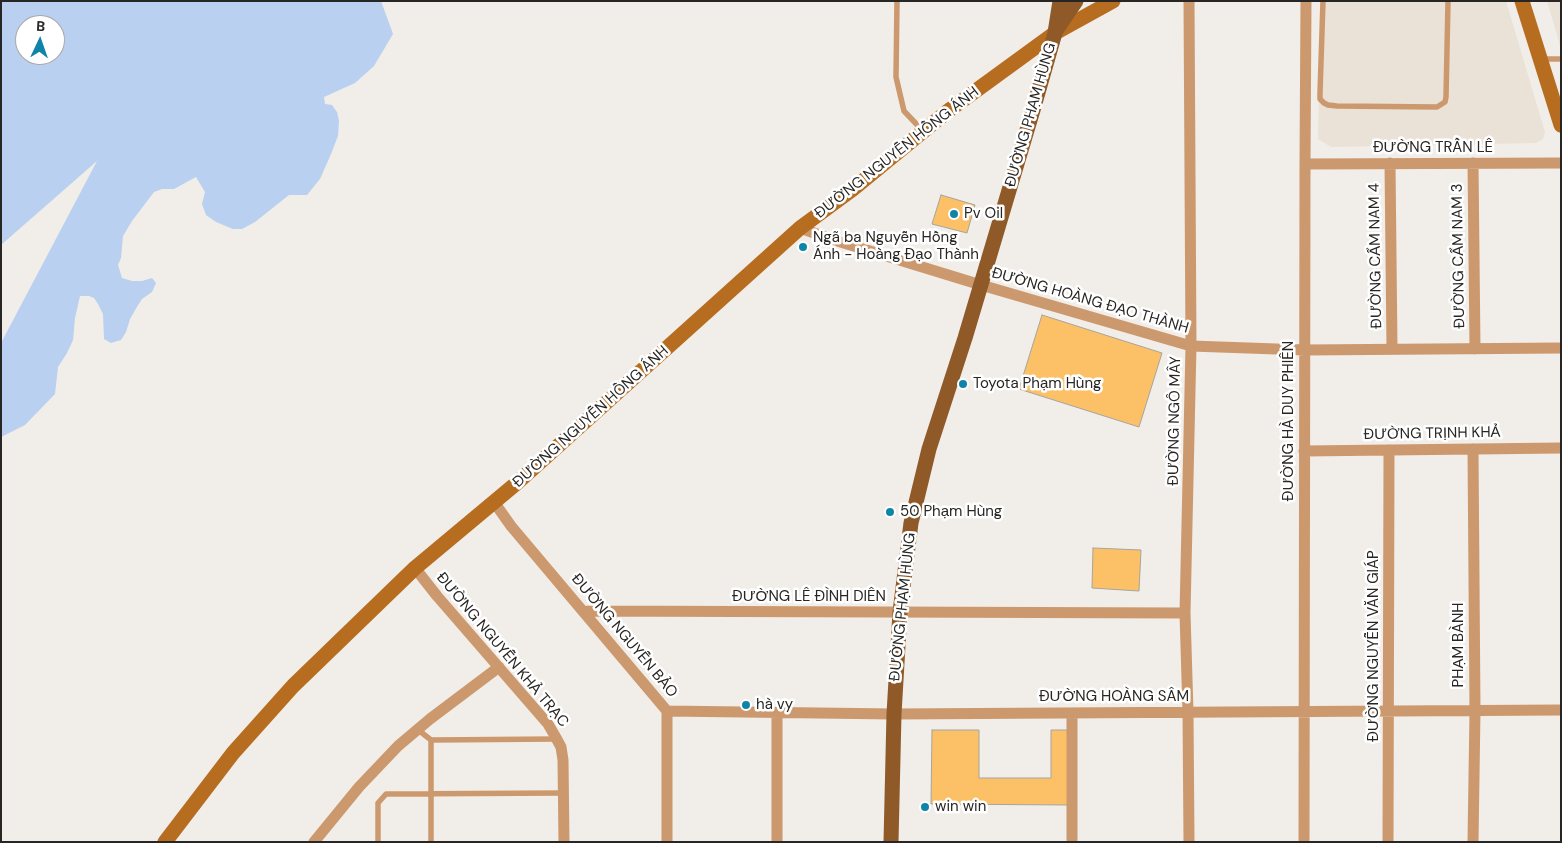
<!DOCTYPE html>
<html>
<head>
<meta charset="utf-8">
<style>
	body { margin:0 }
	#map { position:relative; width:1562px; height:843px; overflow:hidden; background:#f1ede8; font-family:"DM Sans",sans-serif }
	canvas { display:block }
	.frame { position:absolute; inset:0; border:2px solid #272624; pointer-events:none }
	.north { position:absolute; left:15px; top:15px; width:50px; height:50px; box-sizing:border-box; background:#fff; border:1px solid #a9a8a7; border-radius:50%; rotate:3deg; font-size:14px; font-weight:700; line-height:20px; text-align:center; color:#272624 }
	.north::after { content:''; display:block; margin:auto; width:18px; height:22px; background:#0e84a9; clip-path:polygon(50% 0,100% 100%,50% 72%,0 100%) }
</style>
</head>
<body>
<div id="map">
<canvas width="1562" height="843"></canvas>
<div class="frame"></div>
<div class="north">B</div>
</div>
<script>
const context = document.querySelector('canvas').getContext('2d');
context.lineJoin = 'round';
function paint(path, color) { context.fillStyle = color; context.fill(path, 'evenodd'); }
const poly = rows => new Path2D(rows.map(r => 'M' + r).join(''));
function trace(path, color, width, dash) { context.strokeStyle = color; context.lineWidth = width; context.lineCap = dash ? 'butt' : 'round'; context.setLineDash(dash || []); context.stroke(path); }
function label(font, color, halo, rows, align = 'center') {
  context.font = font + ' "DM Sans",sans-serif'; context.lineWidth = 5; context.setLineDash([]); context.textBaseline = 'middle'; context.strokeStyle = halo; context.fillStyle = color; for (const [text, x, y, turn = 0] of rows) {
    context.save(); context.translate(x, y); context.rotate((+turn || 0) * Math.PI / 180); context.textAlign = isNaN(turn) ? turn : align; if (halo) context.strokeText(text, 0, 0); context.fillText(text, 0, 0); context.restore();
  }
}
paint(poly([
	[1321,1,1506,1,1545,132,1543,139,1536,143,1331,147,1318,139],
	[1547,1,1561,1,1561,49]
]), '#eae2d7');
paint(poly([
	[1,1,381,1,393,34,374,66,355,83,324,97,325,104,332,105,337,112,339,121,338,136,331,154,320,179,307,195,289,195,255,222,242,229,233,229,216,222,206,215,202,204,205,192,196,177,174,189,162,189,154,192,132,221,123,236,121,258,118,265,122,278,132,281,142,281,152,278,156,283,152,292,142,299,138,305,130,319,126,332,121,340,111,343,104,339,103,314,98,304,94,298,89,296,80,296,75,318,73,340,67,353,58,367,55,394,25,425,1,437,1,343,97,161,1,245],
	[25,25,55,25,55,55,25,55]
]), '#b9d0f0');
const building = poly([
	[941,195,975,205,967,233,932,224,941,195],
	[1042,315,1162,353,1139,427,1019,389,1042,315],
	[1093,548,1141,550,1139,591,1092,588,1093,548],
	[932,730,979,730,979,778,1051,778,1051,730,1069,730,1069,805,931,804,932,730]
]);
paint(building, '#fcc167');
trace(building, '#a6a39e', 1);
trace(poly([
	[897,1,896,77,904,111,923,131],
	[1323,1,1320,93,1320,99,1324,103,1328,105,1337,106,1437,107,1445,102,1446,97,1448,1],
	[1540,59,1561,59],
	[417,729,431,740,431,842],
	[431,740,557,739],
	[378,842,378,803,386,794,564,793]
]), '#cc996e', 5.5);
trace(poly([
	[1189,1,1191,346,1185,613,1188,712,1189,842],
	[1390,163,1392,349],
	[1473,163,1475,349],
	[1305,164,1561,163],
	[800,228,834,240,981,285,1191,346,1305,350,1561,348],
	[1304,451,1561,448],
	[494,502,511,526,667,711,667,842],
	[415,568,437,596,548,724,555,736,561,747,563,760,564,842],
	[584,611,1185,613],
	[667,711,894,714,1561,710],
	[777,713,777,842],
	[314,842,359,787,398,746,430,719,499,667],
	[1072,842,1072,713],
	[1304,842,1305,164,1306,1],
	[1388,842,1389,450],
	[1473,842,1475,711,1473,449]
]), '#cc996e', 11);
trace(poly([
	[1522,1,1561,125],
	[165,842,233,753,293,686,415,568,518,482,800,228,853,189,948,111,1055,33,1113,1]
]), '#b76d20', 15);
trace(poly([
	[1057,29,1076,1],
	[891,842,894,714,900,612,911,523,929,449,965,338,1033,110,1055,33,1060,1]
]), '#8f5a28', 15);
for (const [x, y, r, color] of [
	[954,214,5,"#0e84a9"],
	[803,247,5,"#0e84a9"],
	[963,384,5,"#0e84a9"],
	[890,512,5,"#0e84a9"],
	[746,705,5,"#0e84a9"],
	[925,807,5,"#0e84a9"]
]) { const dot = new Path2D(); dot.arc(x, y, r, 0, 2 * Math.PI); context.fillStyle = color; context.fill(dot); trace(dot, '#fff', 2); }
label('15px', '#272624', '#fff', [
	["ĐƯỜNG PHẠM HÙNG",1031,115,-74],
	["ĐƯỜNG TRẦN LÊ",1433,148],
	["ĐƯỜNG NGUYỄN HỒNG ÁNH",897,153,-38],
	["ĐƯỜNG CẨM NAM 4",1376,256,-91],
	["ĐƯỜNG CẨM NAM 3",1459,256,-91],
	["ĐƯỜNG HOÀNG ĐẠO THÀNH",1090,301,16],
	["ĐƯỜNG NGUYỄN HỒNG ÁNH",591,417,-42],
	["ĐƯỜNG NGÔ MÂY",1175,421,-89],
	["ĐƯỜNG HÀ DUY PHIÊN",1289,421,-90],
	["ĐƯỜNG TRỊNH KHẢ",1432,434,-1],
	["ĐƯỜNG LÊ ĐÌNH DIÊN",809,597],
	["ĐƯỜNG PHẠM HÙNG",903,607,-84],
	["ĐƯỜNG NGUYỄN BẢO",624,636,50],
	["PHẠM BÀNH",1459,645,-90],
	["ĐƯỜNG NGUYỄN VĂN GIÁP",1374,646,-90],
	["ĐƯỜNG NGUYỄN KHẢ TRẠC",502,650,50],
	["ĐƯỜNG HOÀNG SÂM",1114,697]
]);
label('15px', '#272624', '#fff', [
	["Pv Oil",964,214],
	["Ngã ba Nguyễn Hồng",813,238],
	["Ánh - Hoàng Đạo Thành",813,255],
	["Toyota Phạm Hùng",973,384],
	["50 Phạm Hùng",900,512],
	["hà vy",756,705],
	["win win",935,807]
], 'left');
</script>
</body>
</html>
